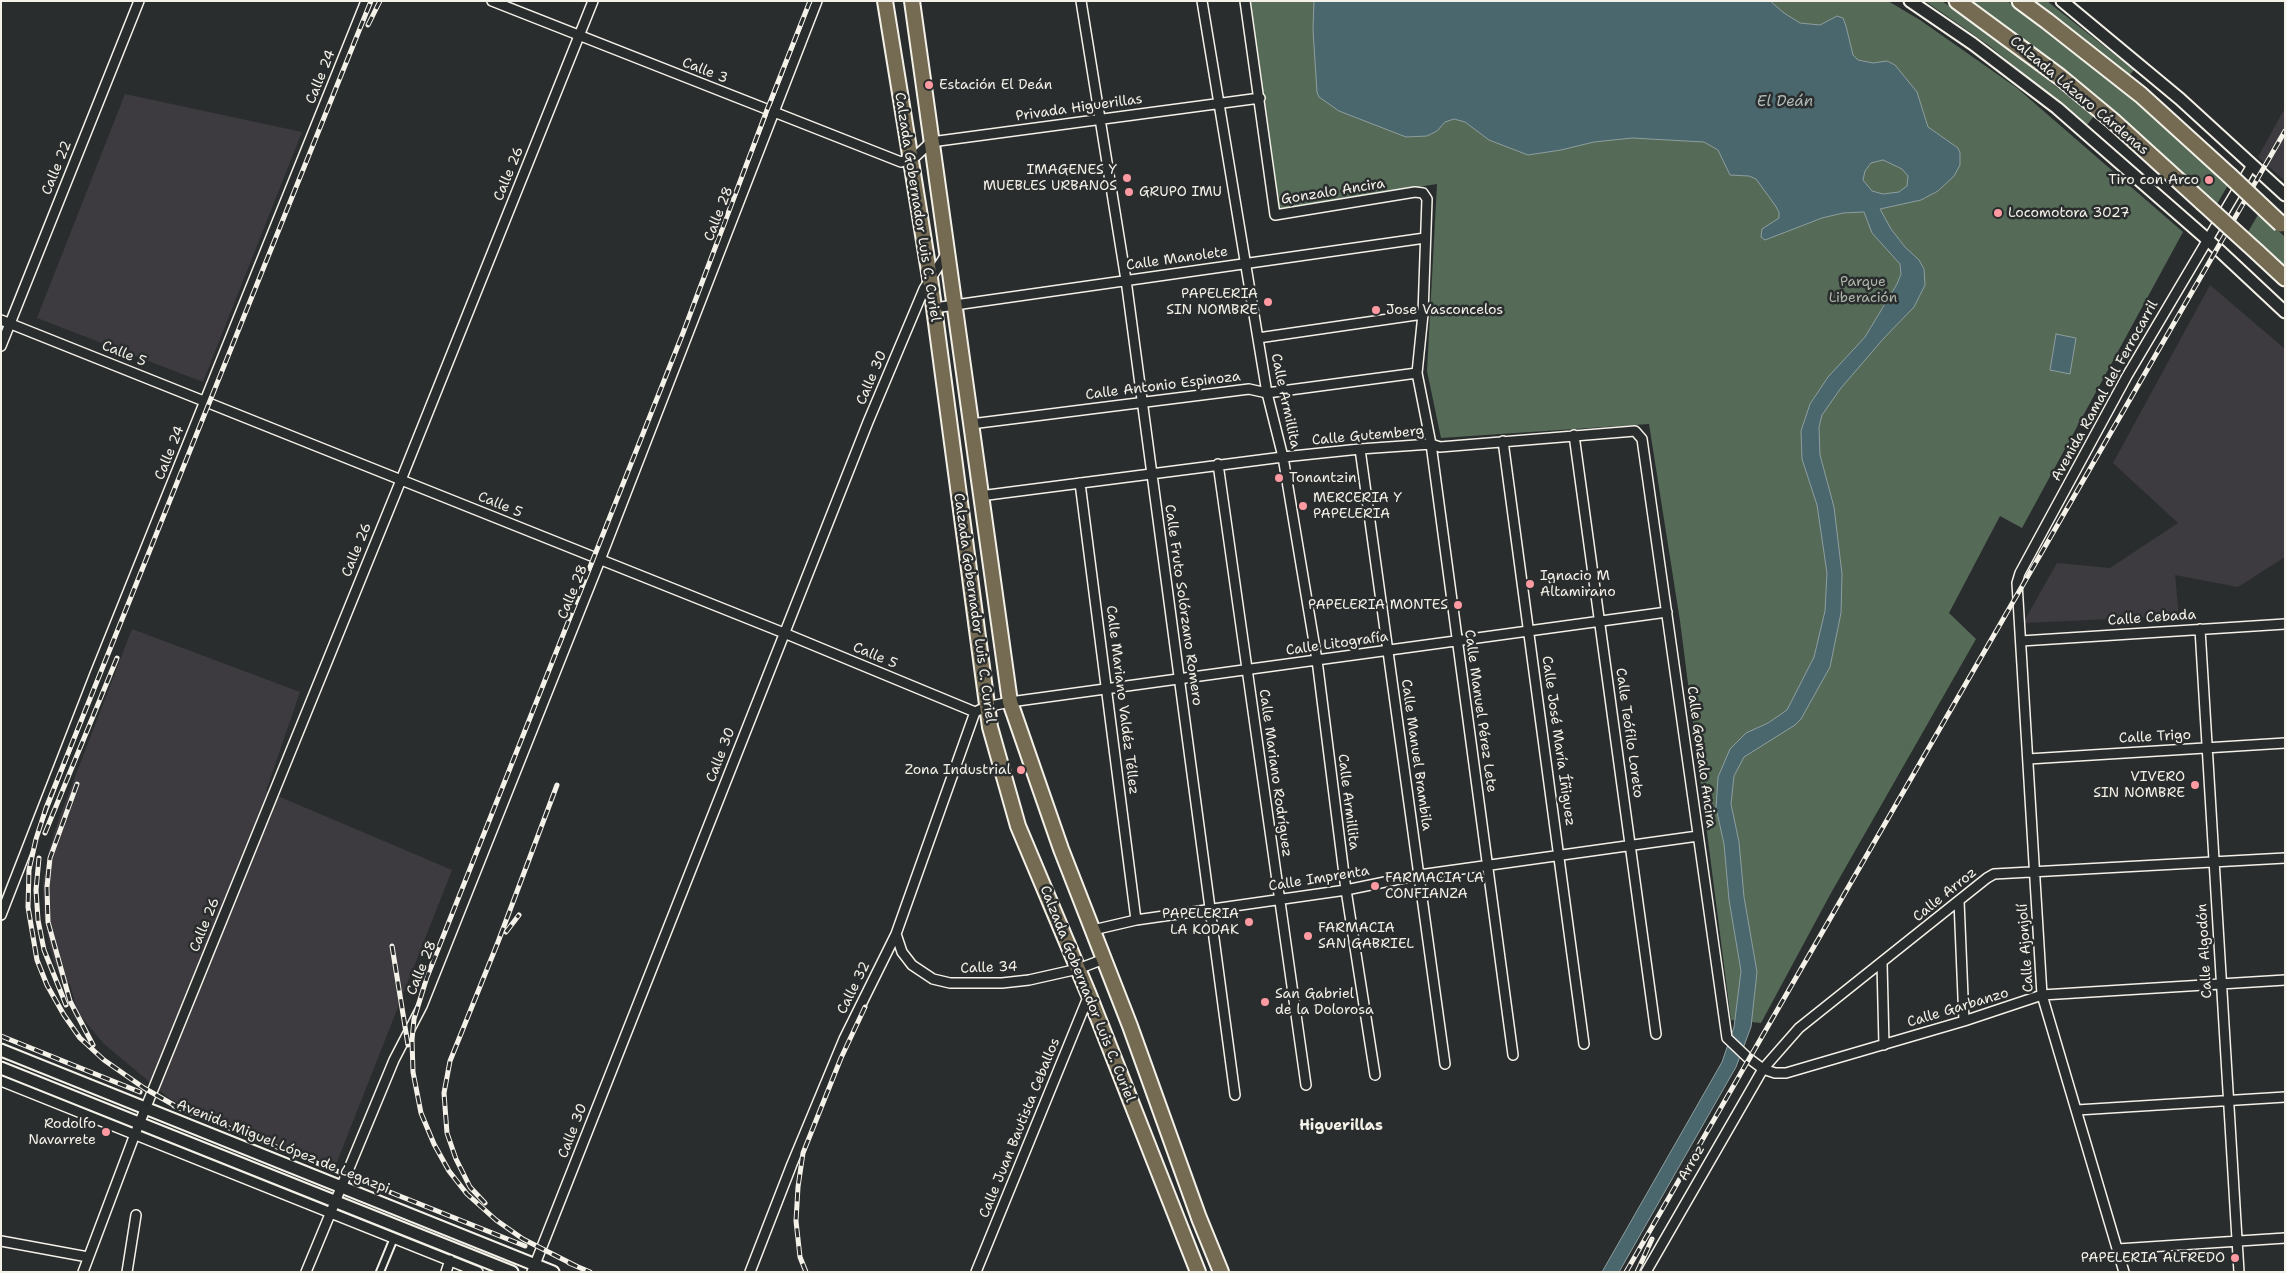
<!DOCTYPE html>
<html>
<head>
<meta charset="utf-8">
<style>
	body { margin:0 }
	#map { position:relative; width:2286px; height:1273px; overflow:hidden; background:#2a2d2e; font-family:"Shantell Sans",sans-serif }
	canvas { display:block }
	.frame { position:absolute; inset:0; border:2px solid #f4f1e8; pointer-events:none }
</style>
</head>
<body>
<div id="map">
<canvas width="2286" height="1273"></canvas>
<div class="frame"></div>
</div>
<script>
const context = document.querySelector('canvas').getContext('2d');
context.lineJoin = 'round';
function paint(path, color) { context.fillStyle = color; context.fill(path, 'evenodd'); }
const poly = rows => new Path2D(rows.map(r => 'M' + r).join(''));
function trace(path, color, width, dash) { context.strokeStyle = color; context.lineWidth = width; context.lineCap = dash ? 'butt' : 'round'; context.setLineDash(dash || []); context.stroke(path); }
function label(font, color, halo, rows, align = 'center') {
  context.font = font + ' "Shantell Sans",sans-serif'; context.lineWidth = 5; context.setLineDash([]); context.textBaseline = 'middle'; context.strokeStyle = halo; context.fillStyle = color; for (const [text, x, y, turn = 0] of rows) {
    context.save(); context.translate(x, y); context.rotate((+turn || 0) * Math.PI / 180); context.textAlign = isNaN(turn) ? turn : align; if (halo) context.strokeText(text, 0, 0); context.fillText(text, 0, 0); context.restore();
  }
}
paint(poly([
	[125,94,302,132,203,382,37,318],
	[2285,108,2285,181,2258,157],
	[2210,285,2285,349,2285,557,2238,587,2175,575,2179,616,2023,623,2057,563,2110,568,2178,523,2113,463],
	[132,629,300,692,266,791,452,870,335,1167,170,1099,104,1044,78,1013,70,984,62,981,53,959,44,917,43,882,49,851,58,821]
]), '#3d3b3f');
paint(poly([
	[1247,1,1888,1,1920,20,2017,88,2183,232,2022,528,2000,516,1949,613,1976,639,1831,893,1761,1023,1731,1020,1680,621,1649,424,1441,438,1427,371,1437,184,1278,209],
	[1925,1,1942,1,1991,36,2094,116,2087,125,1987,44],
	[1967,1,2007,1,2100,70,2228,185,2217,204,2085,88],
	[2028,1,2047,1,2134,70,2128,77],
	[2259,213,2285,237,2285,266,2248,232]
]), '#556b57');
const water = poly([
	[1314,1,1770,1,1784,13,1800,23,1820,25,1837,16,1843,18,1846,26,1853,55,1858,60,1873,63,1887,61,1895,65,1917,92,1928,127,1958,148,1960,153,1960,165,1954,176,1938,191,1921,200,1880,209,1891,229,1905,247,1919,260,1924,269,1925,285,1914,307,1884,338,1841,388,1822,415,1819,427,1820,455,1834,507,1842,574,1841,613,1830,667,1801,719,1795,725,1744,757,1734,776,1731,804,1739,842,1744,897,1757,972,1751,1027,1736,1067,1619,1272,1602,1272,1722,1062,1734,1027,1741,971,1729,900,1724,844,1716,808,1718,777,1730,749,1746,733,1768,723,1787,710,1814,657,1825,611,1827,573,1817,505,1802,459,1801,431,1810,404,1828,377,1865,337,1897,284,1901,274,1900,264,1872,233,1864,212,1843,213,1822,218,1765,240,1761,237,1762,229,1779,218,1779,212,1775,205,1756,179,1749,176,1730,175,1718,150,1704,142,1632,138,1594,142,1561,150,1528,155,1489,140,1465,122,1454,119,1445,122,1437,131,1427,136,1406,137,1339,111,1319,97,1317,92,1313,30,1314,1],
	[1883,160,1902,169,1908,176,1907,186,1899,192,1883,194,1872,191,1863,180,1865,171,1871,163,1883,160],
	[2056,334,2076,338,2070,374,2050,370,2056,334]
]);
paint(water, '#4a676e');
trace(water, '#8e9e9f', 1);
const pedestrian = poly([
	[380,1272,394,1238]
]);
const minor = poly([
	[492,1,901,162,915,157,931,142,1260,98],
	[1081,1,1126,280,1235,1095],
	[1202,1,1267,393,1283,457,1317,660,1346,890,1375,1075],
	[1245,1,1275,215,1415,192,1423,193,1427,199,1423,314,1417,373,1431,444,1513,1055],
	[934,308,1425,238],
	[1,320,784,633,975,712,986,707,1010,702,1667,612],
	[1258,338,1423,314],
	[1,346,139,1],
	[971,424,1249,389,1267,393,1417,373],
	[1574,435,1656,1034],
	[1503,441,1584,1044],
	[1360,449,1445,1064],
	[1218,464,1306,1085],
	[1080,483,1136,920],
	[980,496,1283,457,1360,449,1431,444,1440,447,1635,431,1642,439,1727,1038,1747,1057,1763,1069,1775,1073,1786,1073,1964,1021,2042,995,2285,980],
	[2200,629,2239,1272],
	[2021,641,2285,624],
	[2028,759,2285,743],
	[1959,901,1964,1021],
	[1,915,95,674,366,1],
	[1093,930,1136,920,1346,890,1419,875,1698,836],
	[896,934,902,952,912,965,933,979,950,983,1002,983,1029,980,1078,969,1104,959],
	[1882,963,1884,1045],
	[1,1081,478,1272],
	[2077,1110,2285,1097],
	[1,1241,88,1257],
	[2118,1249,2285,1238],
	[83,1272,135,1134,401,480,593,1],
	[127,1272,136,1215],
	[306,1272,394,1060,422,1006,600,560,817,1],
	[446,1272,450,1260],
	[532,1272,868,422,924,289,947,253],
	[750,1272,792,1164,844,1039,896,934,975,712],
	[976,1272,1089,995],
	[1646,1272,1763,1069,1799,1028,1987,878,1994,874,2285,858],
	[2124,1272,2042,995,2017,583,2020,573,2127,376,2252,165]
]);
const secondary = poly([
	[1910,1,1973,44,2057,108,2208,240,2285,312],
	[2062,1,2180,99,2285,195],
	[1,1050,553,1272],
	[1,1068,512,1272]
]);
const primary = poly([
	[885,1,930,278,990,727,1018,826,1089,995,1198,1272],
	[912,1,1010,702,1061,849,1130,1026,1199,1218,1221,1272]
]);
const motorway = poly([
	[1957,1,2060,77,2113,121,2202,202],
	[2020,1,2047,21,2141,95,2229,175],
	[2257,252,2285,278]
]);
trace(pedestrian, '#f4f1e8', 10);
trace(minor, '#f4f1e8', 12);
trace(secondary, '#f4f1e8', 15);
trace(primary, '#f4f1e8', 18);
trace(motorway, '#f4f1e8', 19);
trace(pedestrian, '#2a2d2e', 6);
trace(minor, '#2a2d2e', 9);
trace(secondary, '#2a2d2e', 11);
trace(primary, '#746b52', 14);
trace(motorway, '#746b52', 15);
const rail = poly([
	[368,25,380,1],
	[77,784,50,858,47,887,48,922,70,1001,93,1045],
	[45,833,117,658],
	[39,858,36,890,38,920,44,950,66,1005],
	[506,932,519,915],
	[392,946,408,1045],
	[1,1036,140,1092],
	[174,1106,525,1246],
	[179,1108,144,1088,104,1060,80,1038,64,1015,47,985,37,960,28,907,29,870,36,839,46,808,371,1],
	[485,1203,470,1187,456,1159,447,1133,444,1093,450,1061,498,942,557,785],
	[569,1263,590,1272],
	[576,1266,523,1239,496,1220,467,1194,449,1171,434,1144,421,1113,413,1072,412,1040,414,1019,427,977,683,333,767,110,810,1],
	[806,1272,800,1257,796,1221,798,1187,803,1153,841,1058,865,1007],
	[1626,1272,2285,131],
	[1637,1272,1652,1239]
]);
trace(rail, '#f4f1e8', 5);
trace(rail, '#2a2d2e', 3, [9]);
const motorwayBridge = poly([
	[2229,175,2281,224],
	[2202,202,2257,252]
]);
trace(motorwayBridge, '#f4f1e8', 19, []);
trace(motorwayBridge, '#746b52', 15);
for (const [x, y, r, color] of [
	[929,85,5,"#ff9aa2"],
	[1127,178,5,"#ff9aa2"],
	[2209,180,5,"#ff9aa2"],
	[1129,192,5,"#ff9aa2"],
	[1998,213,5,"#ff9aa2"],
	[1268,302,5,"#ff9aa2"],
	[1376,310,5,"#ff9aa2"],
	[1279,478,5,"#ff9aa2"],
	[1303,506,5,"#ff9aa2"],
	[1530,584,5,"#ff9aa2"],
	[1458,605,5,"#ff9aa2"],
	[1021,770,5,"#ff9aa2"],
	[2195,785,5,"#ff9aa2"],
	[1375,886,5,"#ff9aa2"],
	[1249,922,5,"#ff9aa2"],
	[1308,936,5,"#ff9aa2"],
	[1265,1002,5,"#ff9aa2"],
	[106,1132,5,"#ff9aa2"],
	[2235,1258,5,"#ff9aa2"]
]) { const dot = new Path2D(); dot.arc(x, y, r, 0, 2 * Math.PI); context.fillStyle = color; context.fill(dot); trace(dot, '#2a2d2e', 2); }
label('14px', '#f4f1e8', '#2a2d2e', [
	["Calle 3",705,71,21],
	["Calle 24",321,77,-68],
	["Calzada Lázaro Cárdenas",2079,96,40],
	["Privada Higuerillas",1079,108,-8],
	["Calle 22",57,168,-68],
	["Calle 26",509,174,-68],
	["Gonzalo Ancira",1333,192,-9],
	["Calzada Gobernador Luis C. Curiel",917,207,81],
	["Calle 28",719,214,-69],
	["Calle Manolete",1177,259,-8],
	["Calle 5",124,354,22],
	["Calle 30",872,378,-67],
	["Calle Antonio Espinoza",1163,386,-7],
	["Avenida Ramal del Ferrocarril",2105,391,-61],
	["Calle Armillita",1285,401,78],
	["Calle Gutemberg",1368,436,-5],
	["Calle 24",170,453,-68],
	["Calle 5",500,505,22],
	["Calle 26",357,550,-68],
	["Calle 28",573,592,-68],
	["Calle Fruto Solórzano Romero",1183,605,82],
	["Calzada Gobernador Luis C. Curiel",974,608,82],
	["Calle Cebada",2152,618,-4],
	["Calle Litografía",1337,644,-8],
	["Calle 5",875,656,23],
	["Calle Mariano Valdéz Téllez",1122,700,83],
	["Calle Manuel Pérez Lete",1480,711,82],
	["Calle Teófilo Loreto",1629,733,82],
	["Calle Trigo",2155,737,-3],
	["Calle José María Íñiguez",1558,741,82],
	["Calle 30",721,755,-69],
	["Calle Manuel Brambila",1416,755,82],
	["Calle Gonzalo Ancira",1701,757,82],
	["Calle Mariano Rodríguez",1275,773,82],
	["Calle Armillita",1348,802,83],
	["Calle Imprenta",1319,879,-9],
	["Calle Arroz",1945,895,-39],
	["Calle 26",205,925,-68],
	["Calle Ajonjolí",2026,948,-94],
	["Calle Algodón",2205,951,-93],
	["Calle 28",422,968,-68],
	["Calle 34",989,968,-2],
	["Calle 32",854,988,-64],
	["Calzada Gobernador Luis C. Curiel",1087,994,68],
	["Calle Garbanzo",1958,1008,-17],
	["Calle Juan Bautista Ceballos",1020,1128,-68],
	["Calle 30",573,1131,-69],
	["Avenida Miguel López de Legazpi",283,1147,22],
	["Arroz",1692,1163,-60]
]);
label('14px', '#f4f1e8', '#2a2d2e', [
	["Estación El Deán",939,85],
	["IMAGENES Y",1117,170,"right"],
	["MUEBLES URBANOS",1117,186,"right"],
	["Tiro con Arco",2199,180,"right"],
	["GRUPO IMU",1139,192],
	["Locomotora 3027",2008,213],
	["PAPELERIA",1258,294,"right"],
	["SIN NOMBRE",1258,310,"right"],
	["Jose Vasconcelos",1386,310],
	["Tonantzin",1289,478],
	["MERCERIA Y",1313,498],
	["PAPELERIA",1313,514],
	["Ignacio M",1540,576],
	["Altamirano",1540,592],
	["PAPELERIA MONTES",1448,605,"right"],
	["Zona Industrial",1011,770,"right"],
	["VIVERO",2185,777,"right"],
	["SIN NOMBRE",2185,793,"right"],
	["FARMACIA LA",1385,878],
	["CONFIANZA",1385,894],
	["PAPELERIA",1239,914,"right"],
	["LA KODAK",1239,930,"right"],
	["FARMACIA",1318,928],
	["SAN GABRIEL",1318,944],
	["San Gabriel",1275,994],
	["de la Dolorosa",1275,1010],
	["Rodolfo",96,1124,"right"],
	["Navarrete",96,1140,"right"],
	["PAPELERIA ALFREDO",2225,1258,"right"]
], 'left');
label('14px', '#acb5a7', '#2a2d2e', [
	["Parque",1863,282],
	["Liberación",1863,298]
]);
label('italic 15px', '#b0bab7', '#2a2d2e', [
	["El Deán",1785,102]
]);
label('bold 15px', '#f4f1e8', '#2a2d2e', [
	["Higuerillas",1341,1126]
]);
</script>
</body>
</html>
